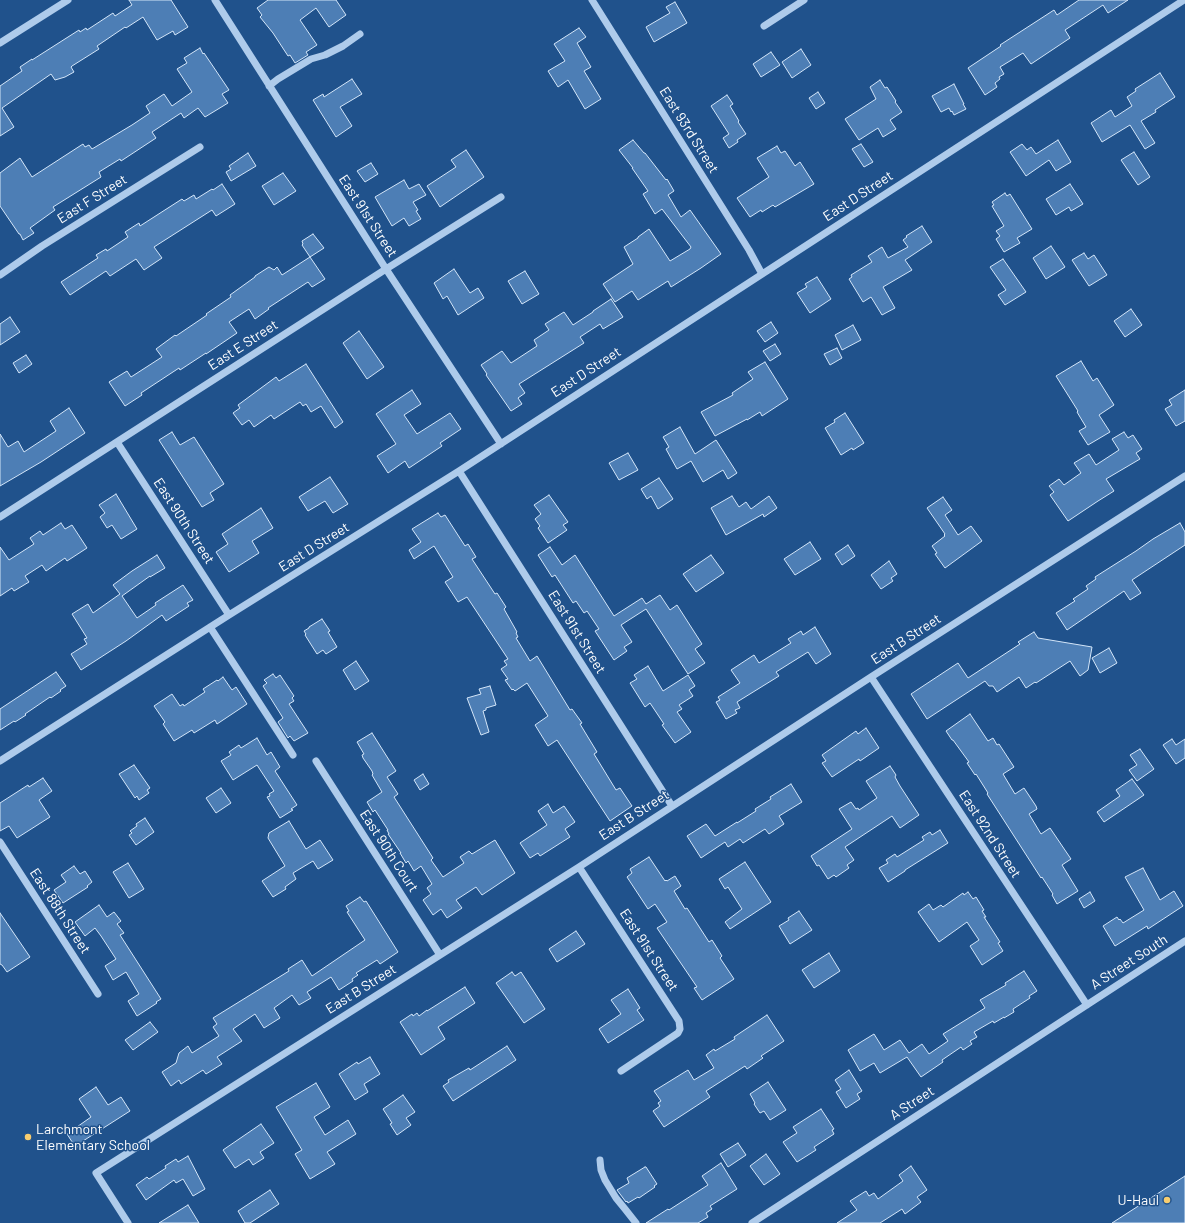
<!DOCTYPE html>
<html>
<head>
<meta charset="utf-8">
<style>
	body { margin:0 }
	canvas { display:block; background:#20528c }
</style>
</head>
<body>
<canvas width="1185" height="1223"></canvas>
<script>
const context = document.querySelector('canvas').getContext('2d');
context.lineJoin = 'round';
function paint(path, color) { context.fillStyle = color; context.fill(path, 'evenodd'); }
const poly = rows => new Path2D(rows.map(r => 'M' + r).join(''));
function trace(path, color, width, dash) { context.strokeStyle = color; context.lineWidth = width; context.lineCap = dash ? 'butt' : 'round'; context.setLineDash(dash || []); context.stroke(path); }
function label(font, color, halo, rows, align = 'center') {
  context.font = font + ' Barlow,sans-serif'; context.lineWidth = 3; context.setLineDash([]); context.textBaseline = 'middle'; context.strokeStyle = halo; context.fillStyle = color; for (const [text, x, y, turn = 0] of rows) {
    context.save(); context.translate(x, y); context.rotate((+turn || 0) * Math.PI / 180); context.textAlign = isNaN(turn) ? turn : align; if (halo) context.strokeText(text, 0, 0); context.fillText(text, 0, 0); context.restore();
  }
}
const building = poly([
	[129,0,171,0,188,27,175,35,173,31,157,40,143,17,126,28,125,27,97,46,99,49,72,66,71,67,74,72,65,77,55,80,51,74,2,108,14,127,0,136,0,86,22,71,20,67,32,59,32,60,79,30,80,32,86,28,87,30,113,13,115,16,132,5,129,0],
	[268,0,336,0,346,15,329,27,316,8,300,20,317,45,306,52,308,55,295,63,290,55,288,56,273,33,260,17,262,15,257,8,268,0],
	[1079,0,1128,0,1108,13,1103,5,1065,30,1070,38,1031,64,1023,53,1000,67,1004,74,999,77,1000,79,995,83,997,87,985,95,968,68,1001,46,1000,45,1054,10,1057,15,1079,0],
	[675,2,687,23,654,42,646,27,670,13,666,7,675,2],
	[579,28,586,37,577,43,591,67,584,71,601,99,585,109,568,80,558,87,548,71,565,61,554,44,579,28],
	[200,48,203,54,204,53,229,90,222,94,228,103,205,117,198,108,184,118,181,113,152,132,156,138,121,161,120,159,99,172,101,177,53,207,55,210,30,228,34,233,23,240,20,234,19,234,0,206,0,173,20,158,32,177,83,144,85,147,89,145,92,149,132,125,150,113,146,106,164,94,172,106,192,92,177,69,187,63,184,58,200,48],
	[801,49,811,65,792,78,782,62,801,49],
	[771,52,780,65,761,77,753,64,771,52],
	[1160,73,1175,97,1155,110,1156,112,1141,121,1155,143,1145,149,1130,125,1102,142,1091,123,1111,110,1115,117,1132,106,1127,97,1136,91,1135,89,1160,73],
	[352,79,362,94,340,107,352,126,336,137,313,100,323,94,324,97,352,79],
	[880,80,885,88,887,87,896,101,895,102,902,112,890,120,896,129,883,137,878,128,859,140,845,119,876,99,870,87,880,80],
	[954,84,964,104,963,104,966,109,954,115,952,111,951,112,949,108,941,112,932,96,954,84],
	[818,92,825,103,816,109,809,98,818,92],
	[727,95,733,104,730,106,739,121,738,122,746,134,737,140,738,142,729,148,723,138,729,134,711,106,727,95],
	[633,140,644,153,645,153,666,180,667,179,674,191,668,195,681,217,690,210,721,254,701,268,671,287,668,281,638,300,632,291,615,302,603,284,633,264,624,247,638,238,638,237,649,229,670,261,690,249,691,247,662,209,655,214,643,194,648,191,632,168,633,168,619,150,633,140],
	[1058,140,1071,162,1056,171,1049,160,1026,176,1010,152,1022,144,1027,150,1031,147,1036,154,1058,140],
	[861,144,873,162,864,167,852,149,861,144],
	[777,146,781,153,785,151,795,166,800,162,814,184,775,207,773,205,762,212,761,210,750,217,737,198,769,177,757,158,777,146],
	[466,150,484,177,440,207,427,186,456,167,451,160,466,150],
	[1134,152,1150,177,1138,185,1121,160,1134,152],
	[248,153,256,166,231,181,226,172,231,169,229,166,248,153],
	[371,163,378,174,365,182,357,171,371,163],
	[283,173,296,191,274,205,262,186,283,173],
	[404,180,409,189,419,184,426,195,413,202,418,210,416,211,421,219,409,226,404,218,392,226,375,197,404,180],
	[222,184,235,204,216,216,212,210,154,247,162,258,144,270,136,259,110,276,106,271,70,295,61,282,98,258,96,255,106,249,107,251,128,237,125,232,139,223,140,226,182,199,184,201,194,195,196,199,212,189,213,190,222,184],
	[1070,184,1083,204,1071,211,1069,207,1056,215,1046,199,1070,184],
	[1005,193,1007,196,1010,194,1032,229,1017,238,1020,243,1004,252,996,239,1000,236,996,231,1004,226,992,206,994,205,992,202,1005,193],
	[922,226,932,242,905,260,912,270,883,287,895,308,882,315,871,297,863,302,849,279,852,277,851,275,872,262,868,256,882,247,888,258,908,247,903,240,907,237,906,236,922,226],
	[313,234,324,248,310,257,302,245,303,244,302,241,313,234],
	[1051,246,1065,267,1046,279,1033,258,1051,246],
	[1084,253,1088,259,1094,255,1107,275,1089,286,1072,260,1084,253],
	[310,257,325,279,312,287,308,282,268,308,269,309,255,319,249,309,229,322,237,333,206,354,206,353,180,370,179,368,141,393,142,395,125,406,109,382,127,371,131,377,162,357,156,349,175,335,176,336,207,315,206,314,231,297,230,295,255,277,255,276,269,267,274,270,277,267,282,275,310,257],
	[1003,259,1026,292,1005,305,998,295,1006,290,990,267,1003,259],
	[454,269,470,293,478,288,484,298,458,315,447,296,443,299,434,283,454,269],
	[525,271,539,294,522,304,508,281,525,271],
	[817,277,831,299,810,313,797,293,807,287,805,284,817,277],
	[611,299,623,317,603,329,600,324,580,337,584,343,519,384,525,393,518,398,522,404,511,411,486,375,487,374,481,365,502,351,511,363,537,346,534,340,549,330,545,324,564,312,573,325,593,312,593,311,611,299],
	[1131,309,1142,325,1125,337,1114,321,1131,309],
	[10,317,20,332,0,345,0,324,10,317],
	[771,322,778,333,765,342,757,331,771,322],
	[853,325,861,340,842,350,835,335,853,325],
	[359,331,384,367,367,379,343,343,359,331],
	[775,344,781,354,770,361,763,351,775,344],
	[837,348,842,358,830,365,824,354,837,348],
	[26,355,32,364,19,373,13,363,26,355],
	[1081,361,1093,381,1097,378,1114,405,1099,415,1110,432,1088,445,1079,431,1086,427,1077,412,1078,411,1056,376,1081,361],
	[765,362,788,399,762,416,760,412,747,420,747,419,715,436,701,412,733,395,732,393,753,379,748,372,765,362],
	[306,364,343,422,335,428,321,406,311,412,306,404,303,406,300,402,274,419,271,415,254,427,249,420,242,425,233,413,240,408,238,405,276,377,279,381,306,364],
	[412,390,421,404,404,415,417,434,450,413,461,429,440,443,442,446,409,468,405,461,388,473,377,456,396,444,376,414,412,390],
	[1185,390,1185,421,1176,426,1165,409,1172,405,1169,400,1185,390],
	[69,408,85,433,41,462,0,486,0,434,8,447,18,441,24,452,56,431,50,421,69,408],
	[845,413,864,443,853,450,852,448,841,455,825,428,835,422,834,420,845,413],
	[680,427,695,454,716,440,737,473,728,479,723,470,703,482,691,461,677,469,666,449,669,447,663,437,680,427],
	[172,432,180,445,194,437,224,484,210,493,214,500,202,507,159,440,172,432],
	[1124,432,1128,438,1133,435,1142,449,1136,453,1140,459,1106,479,1114,491,1098,501,1068,521,1050,495,1054,492,1049,486,1059,479,1064,485,1081,473,1074,463,1089,454,1096,465,1119,450,1112,439,1124,432],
	[628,453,638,470,619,480,609,463,628,453],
	[330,477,348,504,333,513,325,501,308,511,299,497,330,477],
	[659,478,673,499,658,509,651,496,647,499,641,489,659,478],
	[116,494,137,529,121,539,112,525,107,528,100,517,105,513,99,505,116,494],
	[549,495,568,522,563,525,567,530,548,543,538,528,540,526,535,519,541,514,534,505,549,495],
	[732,496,739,507,746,502,751,509,769,496,777,508,764,517,763,514,726,535,711,508,732,496],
	[943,497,952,510,945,515,958,535,971,526,982,541,945,568,935,554,937,553,932,546,945,536,944,535,945,534,927,508,943,497],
	[261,508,273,528,252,541,259,553,229,572,216,552,228,544,222,534,261,508],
	[438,513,441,517,445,515,465,546,468,544,476,557,472,559,495,594,497,593,506,607,504,609,517,632,516,633,518,637,516,638,530,661,537,656,570,710,572,709,582,723,580,724,597,752,594,754,616,790,620,788,632,806,610,821,557,740,548,746,535,725,548,716,527,683,515,691,513,689,512,690,505,680,508,679,501,669,507,665,504,661,508,659,467,597,458,602,445,582,453,577,434,546,414,559,409,550,421,542,412,529,438,513],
	[61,523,65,529,72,525,87,548,67,561,65,558,46,571,42,565,25,576,29,582,14,591,12,588,0,596,0,547,9,560,34,544,30,538,40,531,43,535,61,523],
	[1180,523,1185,532,1185,545,1132,580,1141,593,1130,600,1124,591,1067,630,1056,613,1075,601,1073,599,1088,589,1086,586,1096,579,1095,577,1136,551,1153,539,1180,523],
	[810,542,821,559,795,575,784,559,810,542],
	[848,545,855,556,842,565,835,554,848,545],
	[550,547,562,565,575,555,614,616,642,598,646,604,660,595,670,610,677,605,702,644,695,649,705,663,688,674,646,609,621,625,632,642,624,647,627,651,614,660,595,631,599,629,587,611,584,613,576,601,573,603,555,575,552,577,538,555,550,547],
	[157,555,165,568,150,577,150,576,122,596,137,618,156,605,155,603,183,585,193,600,187,603,189,606,166,621,162,615,126,641,81,670,71,654,87,644,84,639,87,638,72,614,88,604,93,613,120,594,113,585,132,571,157,555],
	[711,555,724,573,696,592,683,574,711,555],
	[889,561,897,574,891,578,893,581,881,589,871,575,889,561],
	[322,619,330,631,328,632,337,647,326,654,323,650,317,654,305,635,306,634,304,631,309,628,309,627,322,619],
	[815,627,831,654,816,664,808,652,776,672,779,676,737,702,740,708,735,710,737,713,726,719,716,702,720,700,718,697,740,683,731,670,754,655,759,663,791,643,788,639,801,631,803,635,815,627],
	[1034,632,1038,638,1092,647,1088,670,1080,676,1070,661,1036,683,1035,682,1026,688,1019,677,997,692,993,686,989,686,985,681,927,719,911,694,958,663,968,678,1020,644,1018,642,1034,632],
	[1109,648,1117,663,1100,673,1092,658,1109,648],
	[356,661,369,681,355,690,343,670,356,661],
	[648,666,663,691,688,675,695,686,689,690,693,696,679,705,682,709,677,712,691,732,675,743,662,725,664,724,650,703,645,707,630,683,637,679,634,675,648,666],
	[56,672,66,686,60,690,61,691,51,698,50,697,25,714,26,715,15,722,14,721,0,730,0,709,56,672],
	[273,674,276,678,280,675,294,696,292,698,294,701,289,704,308,733,294,741,290,736,288,738,278,722,283,718,263,686,267,683,264,680,273,674],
	[223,677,232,690,236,687,247,704,217,724,215,720,194,733,192,730,174,741,163,724,165,722,154,706,172,694,180,706,183,704,184,706,205,692,203,689,217,680,218,681,223,677],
	[490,686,496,705,486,708,486,710,483,711,489,732,481,735,467,698,481,694,479,689,490,686],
	[970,714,988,741,993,738,997,745,999,744,1014,767,1003,774,1015,794,1024,788,1036,806,1037,809,1029,814,1041,834,1050,828,1071,859,1062,865,1078,891,1057,904,1052,895,1053,894,1042,877,1041,878,987,794,988,793,976,774,975,775,967,763,969,762,953,740,952,740,946,731,970,714],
	[866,728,879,748,860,761,859,759,832,777,822,763,826,761,822,755,856,731,858,734,866,728],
	[372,733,396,771,387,777,398,794,394,797,433,858,431,860,443,877,464,863,460,857,469,851,472,854,495,840,515,873,482,895,476,887,456,900,462,908,447,918,441,909,433,915,423,900,431,894,427,888,432,884,421,866,414,871,408,861,406,863,400,853,401,853,388,834,389,834,387,830,388,830,375,810,373,812,367,802,382,792,372,775,373,774,372,771,363,758,362,755,364,754,357,742,372,733],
	[257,738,267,755,271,752,280,767,275,771,297,805,291,809,293,810,280,818,267,797,270,796,269,794,274,791,257,765,233,780,221,761,231,755,229,752,239,745,241,748,257,738],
	[1172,739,1176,745,1185,739,1185,758,1176,764,1163,745,1172,739],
	[1140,749,1154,769,1137,781,1129,770,1137,765,1130,755,1140,749],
	[134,765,150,788,147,790,149,793,139,800,137,796,135,798,119,774,134,765],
	[890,766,896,775,895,777,900,786,919,815,900,828,892,816,845,847,854,860,847,865,849,868,836,877,834,875,828,879,819,865,817,866,811,856,852,829,839,809,851,802,856,809,858,808,859,810,877,798,866,781,890,766],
	[423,774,429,784,420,790,414,780,423,774],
	[43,778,52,791,39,800,50,817,17,838,9,826,0,831,0,803,28,785,29,787,43,778],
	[1132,779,1144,795,1104,822,1097,812,1120,796,1116,790,1132,779],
	[791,784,802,802,779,816,784,824,769,834,765,829,743,843,740,839,728,847,725,842,701,858,687,836,706,824,715,836,737,822,737,823,756,811,755,809,771,799,770,797,791,784],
	[221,788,231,803,216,813,206,798,221,788],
	[548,804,553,813,564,806,575,822,565,829,570,837,540,856,538,853,530,858,520,843,547,825,538,811,548,804],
	[145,818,154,832,136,845,129,835,132,833,130,831,137,826,136,824,145,818],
	[289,821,306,849,320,840,333,860,318,869,313,861,293,873,296,879,285,887,286,889,273,897,262,881,285,866,268,838,269,833,289,821],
	[940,830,948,843,905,870,905,871,888,882,879,868,888,863,886,860,895,854,897,857,924,840,922,837,930,832,932,835,940,830],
	[649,857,665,881,666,880,667,881,675,876,681,886,674,891,685,909,687,908,709,942,712,940,722,956,720,958,734,979,702,1000,694,988,697,987,657,928,667,922,655,904,648,909,627,877,632,873,630,869,649,857],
	[745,862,771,902,730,929,725,922,742,909,728,887,725,889,719,879,745,862],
	[128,863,144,889,129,898,113,872,128,863],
	[74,866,80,874,85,871,92,882,87,886,88,887,63,903,54,890,66,882,61,875,74,866],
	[1143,868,1160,900,1174,891,1183,906,1148,929,1147,926,1115,946,1103,926,1117,917,1119,920,1120,919,1123,923,1144,910,1125,877,1143,868],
	[968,892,973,899,976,897,984,910,982,911,986,917,984,917,1000,942,998,943,1003,951,982,965,970,946,979,940,967,922,939,942,918,912,929,904,933,910,941,905,943,907,963,893,964,895,968,892],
	[1090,892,1095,901,1084,908,1079,899,1090,892],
	[360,897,364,902,366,901,398,952,380,964,377,960,356,973,358,975,352,979,353,981,339,990,331,977,307,992,311,998,299,1005,292,995,274,1008,280,1018,264,1028,255,1014,233,1029,242,1041,217,1057,222,1064,206,1074,203,1070,181,1084,179,1080,171,1086,162,1072,176,1063,179,1053,188,1046,192,1053,219,1036,213,1027,217,1024,213,1018,289,971,288,969,302,960,312,976,365,940,347,912,349,911,346,906,360,897],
	[99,905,107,917,114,912,121,921,117,924,124,933,120,935,161,999,156,1002,157,1003,137,1016,128,1001,139,994,126,972,113,980,105,966,116,959,101,936,95,928,85,936,75,922,99,905],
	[799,911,812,930,790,944,779,926,789,920,788,918,799,911],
	[0,913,30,957,7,972,2,965,0,964,0,913],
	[576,931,585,944,557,962,549,949,576,931],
	[829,953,840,971,814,988,802,970,829,953],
	[1024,971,1037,991,1029,996,1030,998,1013,1009,1014,1012,1004,1018,1004,1017,994,1023,993,1021,974,1032,977,1037,970,1041,972,1044,963,1050,961,1047,942,1060,943,1062,921,1077,907,1057,880,1073,874,1063,860,1071,848,1050,874,1034,884,1050,900,1040,909,1053,922,1044,929,1054,948,1041,943,1034,985,1008,980,1000,1006,985,1005,983,1024,971],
	[512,972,515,976,521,972,545,1009,524,1023,496,983,512,972],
	[465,987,475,1003,438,1027,445,1039,421,1055,400,1022,412,1014,413,1016,417,1013,419,1016,427,1010,427,1011,465,987],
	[628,989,640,1008,637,1010,644,1020,608,1043,599,1029,621,1014,611,1000,628,989],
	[767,1015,784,1041,761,1056,763,1058,747,1069,745,1066,706,1091,710,1097,664,1127,653,1111,660,1106,658,1103,661,1101,654,1091,688,1070,694,1080,714,1068,706,1055,714,1049,715,1051,735,1039,734,1037,767,1015],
	[150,1022,158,1032,133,1050,125,1040,150,1022],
	[507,1046,516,1060,453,1101,443,1086,449,1082,448,1080,469,1068,470,1070,507,1046],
	[370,1057,380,1074,364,1084,368,1092,355,1100,339,1074,357,1062,358,1064,370,1057],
	[849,1070,862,1091,857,1094,860,1099,846,1108,836,1092,841,1089,835,1080,849,1070],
	[768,1082,786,1110,770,1120,764,1111,760,1113,754,1104,755,1103,750,1094,768,1082],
	[316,1083,330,1107,314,1117,325,1135,348,1120,356,1134,327,1152,335,1164,310,1179,295,1154,302,1150,276,1107,316,1083],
	[96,1087,108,1105,121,1097,130,1111,83,1141,84,1142,76,1148,67,1134,91,1117,79,1099,96,1087],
	[403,1095,415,1112,406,1118,411,1125,397,1135,390,1124,392,1123,383,1109,403,1095],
	[821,1109,834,1129,832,1130,834,1134,814,1147,816,1150,797,1162,783,1142,797,1133,793,1127,821,1109],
	[261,1124,274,1143,260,1152,264,1158,253,1165,249,1159,235,1168,223,1150,261,1124],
	[738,1143,746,1155,728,1167,720,1154,738,1143],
	[766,1154,780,1174,764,1185,750,1166,766,1154],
	[188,1156,205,1189,193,1196,183,1179,176,1183,174,1180,146,1200,136,1185,147,1177,149,1179,166,1168,165,1166,176,1159,178,1162,188,1156],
	[721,1163,737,1189,710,1206,712,1209,706,1213,708,1217,698,1223,646,1223,668,1209,669,1210,708,1185,702,1176,721,1163],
	[911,1166,927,1190,917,1197,921,1202,905,1214,902,1209,880,1223,837,1223,857,1210,850,1201,866,1191,869,1196,874,1193,878,1199,903,1181,899,1175,911,1166],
	[645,1167,646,1167,657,1184,654,1186,655,1187,639,1198,638,1197,628,1203,627,1201,626,1202,617,1190,629,1183,627,1178,645,1167],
	[1185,1176,1185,1223,1112,1223,1185,1176],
	[270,1190,279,1204,250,1223,245,1223,238,1211,270,1190],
	[188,1205,199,1223,159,1223,188,1205]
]);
paint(building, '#4d7eb5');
trace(building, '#d3e5f8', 1);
trace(poly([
	[215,0,386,269,501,444],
	[592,0,749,250,762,274],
	[764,26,804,0],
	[0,43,68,0],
	[269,86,278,79,311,59,325,55,343,46,360,34],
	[0,275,42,246,200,147],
	[117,442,229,615],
	[459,471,672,806],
	[0,517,386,269,501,197],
	[210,627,293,755],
	[871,677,1087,1005],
	[0,761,229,615,459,471,1184,0],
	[316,761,440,955],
	[0,842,98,994],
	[579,867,679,1021,680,1029,678,1033,621,1071],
	[600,1160,601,1170,605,1180,616,1198,625,1209,636,1223],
	[128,1223,96,1173,579,867,871,677,1185,476],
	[752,1223,1185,941]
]), '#aecbeb', 7);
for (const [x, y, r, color] of [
	[28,1137,4,"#f8cd6f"],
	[1167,1200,4,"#f8cd6f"]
]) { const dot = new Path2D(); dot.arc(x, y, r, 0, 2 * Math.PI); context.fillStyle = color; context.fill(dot); trace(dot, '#20528c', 1.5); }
label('14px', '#fff', '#20528c', [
	["East 93rd Street",689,130,58],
	["East D Street",858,196,-33],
	["East F Street",92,199,-32],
	["East 91st Street",368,216,57],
	["East E Street",243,345,-33],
	["East D Street",586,372,-33],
	["East 90th Street",184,521,57],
	["East D Street",314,547,-32],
	["East 91st Street",577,632,58],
	["East B Street",906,639,-33],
	["East B Street",634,815,-33],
	["East 92nd Street",990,834,57],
	["East 90th Court",389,851,57],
	["East 88th Street",60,911,57],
	["East 91st Street",649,950,57],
	["A Street South",1129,962,-33],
	["East B Street",361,989,-32],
	["A Street",912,1103,-33]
]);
label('14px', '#fff', '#20528c', [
	["Larchmont",36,1129],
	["Elementary School",36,1145],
	["U-Haul",1159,1200,"right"]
], 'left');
</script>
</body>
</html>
